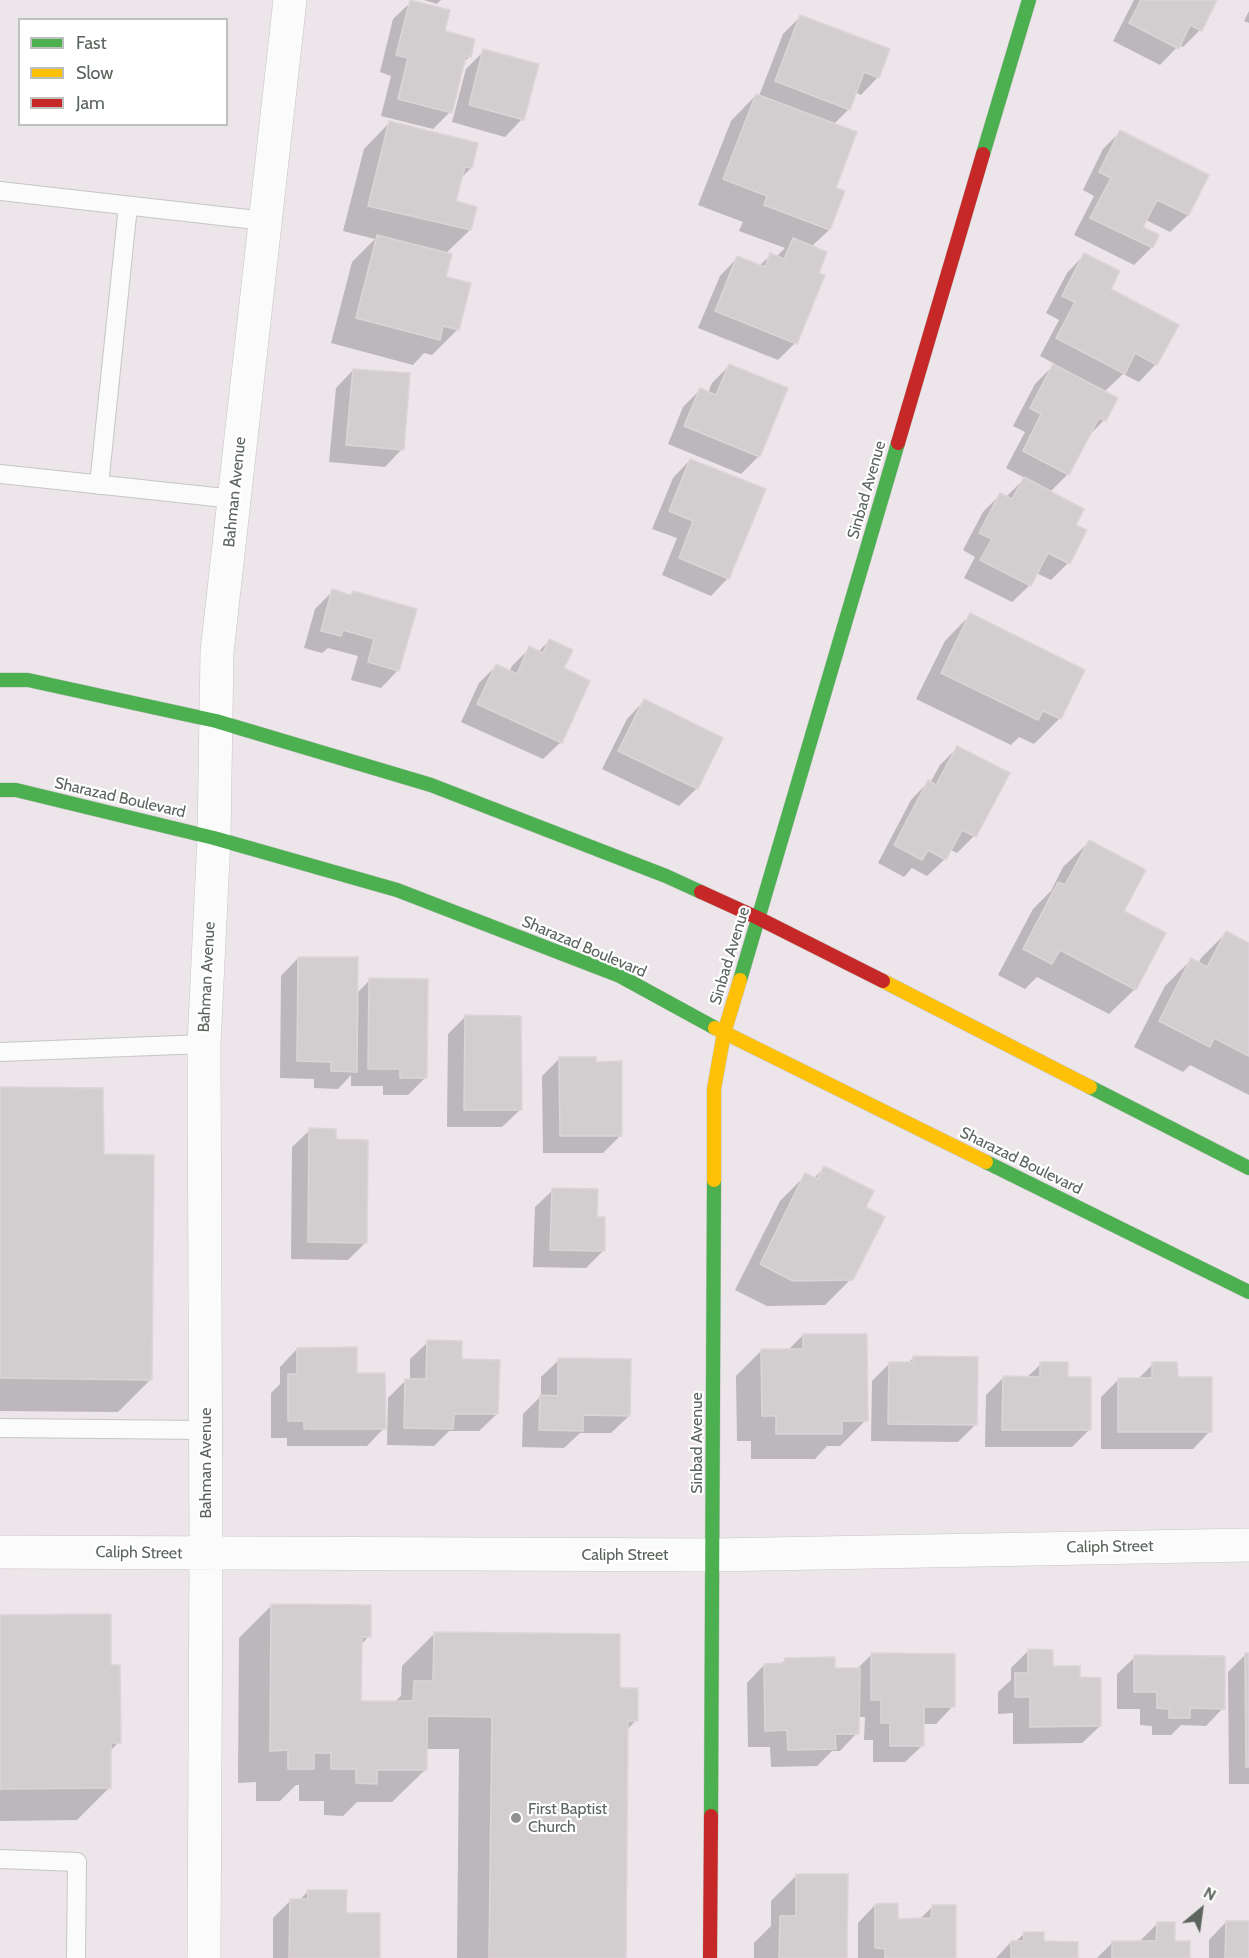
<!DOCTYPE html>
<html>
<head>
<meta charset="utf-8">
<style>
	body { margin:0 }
	#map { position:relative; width:1249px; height:1958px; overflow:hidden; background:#ece5e9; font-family:Cabin,sans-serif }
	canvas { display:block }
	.legend { position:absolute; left:18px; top:18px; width:210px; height:108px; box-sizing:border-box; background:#fff; border:2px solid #bdc1be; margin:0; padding:8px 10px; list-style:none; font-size:18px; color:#5b645d }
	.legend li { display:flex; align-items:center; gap:12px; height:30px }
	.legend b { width:30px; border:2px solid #bdc1be }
	.north { position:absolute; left:1171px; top:1880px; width:60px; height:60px; -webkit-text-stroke:4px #fff; paint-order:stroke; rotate:29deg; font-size:16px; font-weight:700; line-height:24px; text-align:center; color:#5b645d }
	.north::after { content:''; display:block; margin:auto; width:21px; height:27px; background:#5b645d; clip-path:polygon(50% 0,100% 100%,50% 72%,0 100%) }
</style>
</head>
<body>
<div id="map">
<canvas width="1249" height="1958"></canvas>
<ul class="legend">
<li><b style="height:8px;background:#4caf50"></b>Fast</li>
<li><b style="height:8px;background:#ffc107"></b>Slow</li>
<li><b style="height:8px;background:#c62828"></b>Jam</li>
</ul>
<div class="north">N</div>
</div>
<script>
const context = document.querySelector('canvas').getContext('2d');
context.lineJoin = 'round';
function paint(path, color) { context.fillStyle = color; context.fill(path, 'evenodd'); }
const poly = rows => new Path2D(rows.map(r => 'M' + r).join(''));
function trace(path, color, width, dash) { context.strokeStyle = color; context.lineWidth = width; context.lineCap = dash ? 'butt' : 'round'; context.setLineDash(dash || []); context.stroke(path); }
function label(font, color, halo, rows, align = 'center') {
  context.font = font + ' Cabin,sans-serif'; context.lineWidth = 4.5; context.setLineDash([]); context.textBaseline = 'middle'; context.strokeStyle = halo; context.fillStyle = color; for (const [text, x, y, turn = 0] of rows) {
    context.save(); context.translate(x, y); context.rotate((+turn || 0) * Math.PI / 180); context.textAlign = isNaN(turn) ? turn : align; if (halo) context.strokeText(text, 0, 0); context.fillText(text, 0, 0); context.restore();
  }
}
paint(poly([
	[424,0,441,0,437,4],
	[1134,0,1216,0,1200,30,1183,47,1179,45,1160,65,1113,41],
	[411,2,443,32,474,40,469,57,462,64,450,112,433,129,381,116,391,76,380,72,393,19],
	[1249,11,1249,23,1244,21],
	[800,17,878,77,861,95,855,92,849,109,833,125,834,189,843,192,829,230,811,247,795,343,778,360,698,328,720,276,737,258,759,266,771,255,776,257,785,248,739,231,743,222,698,205,731,121,756,95,759,96,783,34],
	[484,51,522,119,505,137,452,122,466,69],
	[389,123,471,168,460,179,454,202,470,230,445,254,444,278,458,329,432,355,424,353,413,365,331,343,352,262,375,239,343,231,364,149],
	[1120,132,1207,176,1188,215,1170,232,1146,220,1141,228,1157,236,1151,248,1134,265,1074,235,1094,196,1083,190,1103,149],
	[1084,255,1156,364,1139,382,1123,374,1104,392,1116,399,1104,420,1087,438,1068,474,1050,492,1074,525,1068,563,1051,580,1036,573,1030,585,1012,602,964,578,975,557,963,550,983,512,1000,495,1006,497,1025,478,1006,468,1025,432,1013,426,1035,384,1055,364,1040,356,1059,320,1046,313,1067,273],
	[729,366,759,456,741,474,668,444,683,407,700,390,708,393,712,383],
	[353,370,402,449,385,467,329,462,336,388],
	[690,460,728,578,711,596,662,575,677,538,652,529,673,478],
	[333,591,350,596,353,593,398,670,381,688,351,680,358,656,328,648,322,653,304,648,315,609],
	[970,615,1060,718,1034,744,1019,737,1011,745,916,699,945,641],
	[549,641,562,669,561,742,543,759,461,722,479,683,496,666,509,672,512,666,530,648,538,652],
	[644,701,697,788,679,806,602,769,627,719],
	[958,747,974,836,957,853,949,849,945,859,927,876,912,868,904,877,878,863,911,800,928,782,930,783,940,765],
	[1089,842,1122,911,1135,989,1109,1014,1037,977,1025,989,998,975,1033,909,1051,891,1063,867],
	[1226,933,1249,945,1249,1095,1190,1065,1183,1072,1134,1047,1165,986,1191,960,1198,964,1201,958],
	[298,958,357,993,370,980,426,1077,408,1095,383,1095,383,1086,351,1086,351,1075,338,1089,314,1088,314,1079,280,1078,281,976],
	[465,1017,520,1110,502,1127,447,1127,448,1034],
	[559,1059,621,1135,603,1153,543,1153,542,1076],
	[0,1088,102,1156,151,1379,118,1412,0,1411],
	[310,1130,334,1140,365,1243,348,1260,291,1259,292,1147],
	[824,1168,864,1207,851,1279,825,1305,767,1306,735,1290,780,1201,806,1175,813,1179],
	[553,1190,596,1218,603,1251,586,1268,533,1267,535,1207],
	[803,1335,866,1420,840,1446,827,1446,815,1459,751,1459,751,1441,737,1441,736,1376,762,1350,788,1350],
	[428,1342,460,1361,497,1414,479,1431,449,1431,434,1446,387,1445,388,1398,406,1380,410,1380,410,1359],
	[297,1349,356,1375,384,1428,367,1446,287,1446,287,1438,271,1438,271,1393,280,1384,280,1367],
	[914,1357,975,1425,958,1442,871,1441,872,1381,889,1364,907,1364],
	[559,1360,629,1416,611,1433,580,1433,564,1448,522,1447,523,1414,541,1396,541,1377],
	[1041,1364,1067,1378,1090,1429,1072,1447,985,1447,986,1395,1003,1378,1026,1378],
	[1153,1364,1176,1379,1210,1431,1193,1449,1101,1449,1101,1397,1119,1379,1138,1379],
	[272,1605,369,1636,361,1645,360,1702,394,1702,401,1696,402,1666,434,1634,618,1689,636,1720,627,1730,624,1958,457,1958,459,1749,425,1749,425,1770,392,1802,357,1802,343,1816,324,1815,324,1801,299,1801,299,1785,296,1785,280,1801,256,1801,256,1782,238,1783,239,1638],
	[0,1616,110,1667,119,1742,109,1752,110,1787,77,1820,0,1821],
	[1028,1651,1052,1667,1079,1679,1100,1726,1082,1743,1013,1744,1013,1713,998,1714,998,1692,1011,1680,1011,1668],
	[1246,1654,1249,1654,1249,1784,1229,1784,1228,1672],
	[871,1655,953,1706,936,1724,923,1724,923,1745,905,1762,873,1762,873,1740,864,1740,865,1717,858,1717,857,1733,840,1751,832,1751,817,1766,771,1767,770,1747,748,1747,747,1683,764,1665,780,1665,785,1660,834,1669,857,1669],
	[1135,1657,1223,1708,1206,1726,1181,1725,1171,1735,1152,1735,1152,1726,1140,1725,1140,1709,1117,1709,1117,1674],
	[797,1875,845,1958,754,1958,754,1943,771,1926,771,1901],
	[308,1891,378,1958,273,1958,273,1918,291,1900,299,1901],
	[875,1905,897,1921,919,1920,932,1907,955,1958,858,1958,858,1923],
	[1226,1922,1249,1922,1249,1958,1209,1958,1209,1940],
	[1157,1924,1188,1958,1097,1958,1113,1942,1140,1941],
	[1024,1934,1043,1943,1076,1958,996,1958,1011,1942,1015,1942]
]), '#0003');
const building = poly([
	[410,0,450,10,445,31,475,39,471,57,466,56,452,113,398,99,408,58,396,55,410,0],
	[1141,0,1217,0,1202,31,1190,25,1179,49,1129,23,1141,0],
	[800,15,890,49,879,78,864,72,850,110,775,81,800,15],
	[483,49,539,64,524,120,469,105,483,49],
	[756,94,857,132,836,188,845,191,830,230,764,205,767,196,723,179,756,94],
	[389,121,478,143,472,168,465,167,456,201,477,207,471,230,368,206,389,121],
	[1120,130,1209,175,1189,215,1157,200,1143,227,1159,235,1153,248,1090,218,1111,178,1099,172,1120,130],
	[377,235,452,254,446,277,471,283,459,330,443,326,440,340,356,318,377,235],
	[793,238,827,252,819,273,825,275,797,344,715,311,737,256,765,267,770,253,784,259,793,238],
	[1084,253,1120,271,1111,289,1179,325,1157,365,1135,353,1125,374,1056,338,1075,302,1062,296,1084,253],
	[729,364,788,388,760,457,684,426,700,388,716,395,729,364],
	[1053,364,1118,398,1106,421,1099,418,1069,475,1023,451,1041,414,1030,408,1053,364],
	[353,369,410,373,404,450,346,445,353,369],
	[690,459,766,489,729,579,679,558,693,521,669,511,690,459],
	[1024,477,1084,509,1076,525,1087,530,1070,564,1048,553,1031,586,980,560,992,539,979,533,1000,493,1012,499,1024,477],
	[332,589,351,595,353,591,417,609,399,671,368,662,374,639,343,630,341,636,321,631,332,589],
	[970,613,1085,670,1061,719,1043,711,1038,720,941,673,970,613],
	[549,639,573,650,564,668,590,681,562,743,477,704,496,664,517,674,529,646,543,653,549,639],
	[644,699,723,738,698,789,618,751,644,699],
	[957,746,1010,773,976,837,962,830,946,860,928,850,922,860,894,845,928,780,936,785,957,746],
	[1089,840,1146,870,1124,911,1166,933,1136,990,1060,950,1052,964,1023,949,1058,882,1065,885,1089,840],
	[1226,931,1249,943,1249,1056,1214,1038,1210,1047,1159,1021,1191,958,1207,967,1226,931],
	[298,957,358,957,357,1072,331,1071,331,1062,297,1061,298,957],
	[369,978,428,979,427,1078,400,1078,400,1069,368,1069,369,978],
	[465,1015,521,1016,522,1110,464,1110,465,1015],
	[559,1057,596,1057,596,1062,622,1061,622,1136,560,1136,559,1057],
	[0,1087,103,1088,104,1154,154,1155,152,1380,0,1378,0,1087],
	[309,1128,336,1129,336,1139,368,1140,367,1243,308,1242,309,1128],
	[824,1166,874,1191,866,1207,885,1217,853,1280,793,1281,760,1264,805,1173,817,1179,824,1166],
	[552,1188,598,1189,597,1217,605,1217,605,1251,550,1250,552,1188],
	[803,1334,867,1334,868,1421,842,1421,842,1434,776,1434,776,1416,762,1416,761,1349,803,1349,803,1334],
	[427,1340,462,1341,462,1359,500,1360,498,1414,454,1414,453,1429,404,1428,405,1379,426,1379,427,1340],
	[357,1347,357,1373,385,1373,386,1429,304,1429,304,1421,288,1421,288,1374,297,1374,297,1348,357,1347],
	[913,1356,978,1357,977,1425,888,1424,889,1362,913,1362,913,1356],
	[558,1358,631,1359,630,1416,583,1415,583,1431,539,1430,540,1395,558,1396,558,1358],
	[1040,1362,1068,1362,1068,1377,1091,1377,1091,1430,1002,1430,1003,1376,1040,1377,1040,1362],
	[1152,1362,1177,1362,1178,1377,1212,1377,1212,1432,1118,1432,1118,1378,1152,1378,1152,1362],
	[271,1604,371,1605,371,1637,362,1637,361,1701,413,1701,414,1681,433,1681,434,1632,620,1634,620,1688,638,1688,638,1721,628,1721,626,1958,489,1958,492,1717,427,1716,427,1770,377,1770,377,1784,356,1783,356,1769,331,1769,331,1753,314,1753,314,1769,288,1769,288,1750,270,1751,271,1604],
	[111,1614,111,1665,120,1665,121,1743,111,1743,111,1788,0,1789,0,1615,111,1614],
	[1028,1649,1053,1650,1053,1666,1080,1666,1080,1677,1101,1678,1101,1726,1030,1727,1030,1697,1015,1697,1015,1673,1028,1673,1028,1649],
	[871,1653,955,1654,955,1707,924,1707,924,1746,890,1746,890,1723,881,1723,881,1700,871,1700,871,1653],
	[1245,1653,1249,1653,1249,1767,1246,1767,1245,1653],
	[1134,1655,1225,1656,1225,1709,1190,1708,1190,1718,1169,1718,1169,1709,1157,1708,1157,1692,1134,1692,1134,1655],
	[835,1657,835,1668,860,1668,859,1734,835,1734,836,1749,788,1750,787,1730,765,1731,764,1664,785,1663,785,1658,835,1657],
	[796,1874,848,1874,847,1958,779,1958,780,1916,796,1916,796,1874],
	[307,1890,347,1890,346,1913,380,1913,380,1958,289,1958,290,1899,308,1899,307,1890],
	[898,1903,898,1919,931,1918,932,1905,956,1905,956,1958,885,1958,885,1949,875,1948,875,1904,898,1903],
	[1226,1921,1249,1921,1249,1958,1225,1958,1226,1921],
	[1157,1922,1175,1922,1175,1941,1190,1941,1190,1958,1112,1958,1112,1941,1156,1941,1157,1922],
	[1023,1932,1044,1932,1044,1941,1078,1942,1078,1958,1011,1958,1011,1941,1024,1941,1023,1932]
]);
paint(building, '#d2ced0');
trace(building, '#dcd4d8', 1.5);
const lane = poly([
	[0,191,265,221],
	[0,474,234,499],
	[99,485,128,206],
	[0,1052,204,1044],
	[0,1428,205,1430],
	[0,1859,77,1862,76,1958]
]);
const street = poly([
	[0,1552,713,1555,1249,1545],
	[204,1958,206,1554,204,1044,214,838,217,652,290,0]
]);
const fast = poly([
	[983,154,1029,0],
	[0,680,28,680,216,721,431,785,666,876,701,892],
	[0,790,16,790,214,838,397,890,620,976,715,1028],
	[740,980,898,443],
	[1090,1087,1249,1168],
	[986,1162,1249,1292],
	[711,1816,714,1180]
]);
const slow = poly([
	[883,981,1090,1087],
	[715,1028,986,1162],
	[714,1180,714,1089,724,1033,740,980]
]);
const jam = poly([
	[898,443,983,154],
	[701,892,758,918,883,981],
	[710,1958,711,1816]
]);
trace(lane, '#c6c6c6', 20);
trace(street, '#c6c6c6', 34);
trace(fast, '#c6c6c5', 15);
trace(slow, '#c6c6c5', 15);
trace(jam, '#c6c6c5', 15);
trace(lane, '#fcfbfc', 18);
trace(street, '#fcfbfc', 33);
trace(fast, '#4caf50', 14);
trace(slow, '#ffc107', 14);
trace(jam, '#c62828', 14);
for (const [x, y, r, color] of [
	[516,1818,6,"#8e918e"]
]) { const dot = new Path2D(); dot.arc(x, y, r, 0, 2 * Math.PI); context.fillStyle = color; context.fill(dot); trace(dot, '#fff', 2); }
label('16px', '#5b645d', '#fff', [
	["Sinbad Avenue",867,490,-74],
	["Bahman Avenue",235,492,-84],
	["Sharazad Boulevard",120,798,13],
	["Sharazad Boulevard",584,947,23],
	["Sinbad Avenue",730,956,-73],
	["Bahman Avenue",207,977,-87],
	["Sharazad Boulevard",1021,1161,26],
	["Sinbad Avenue",697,1443,-90],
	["Bahman Avenue",206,1463,-90],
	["Caliph Street",1110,1547,-1],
	["Caliph Street",139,1553,1],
	["Caliph Street",625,1555]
]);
label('16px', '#5b645d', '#fff', [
	["First Baptist",528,1809],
	["Church",528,1827]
], 'left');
</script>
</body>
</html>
